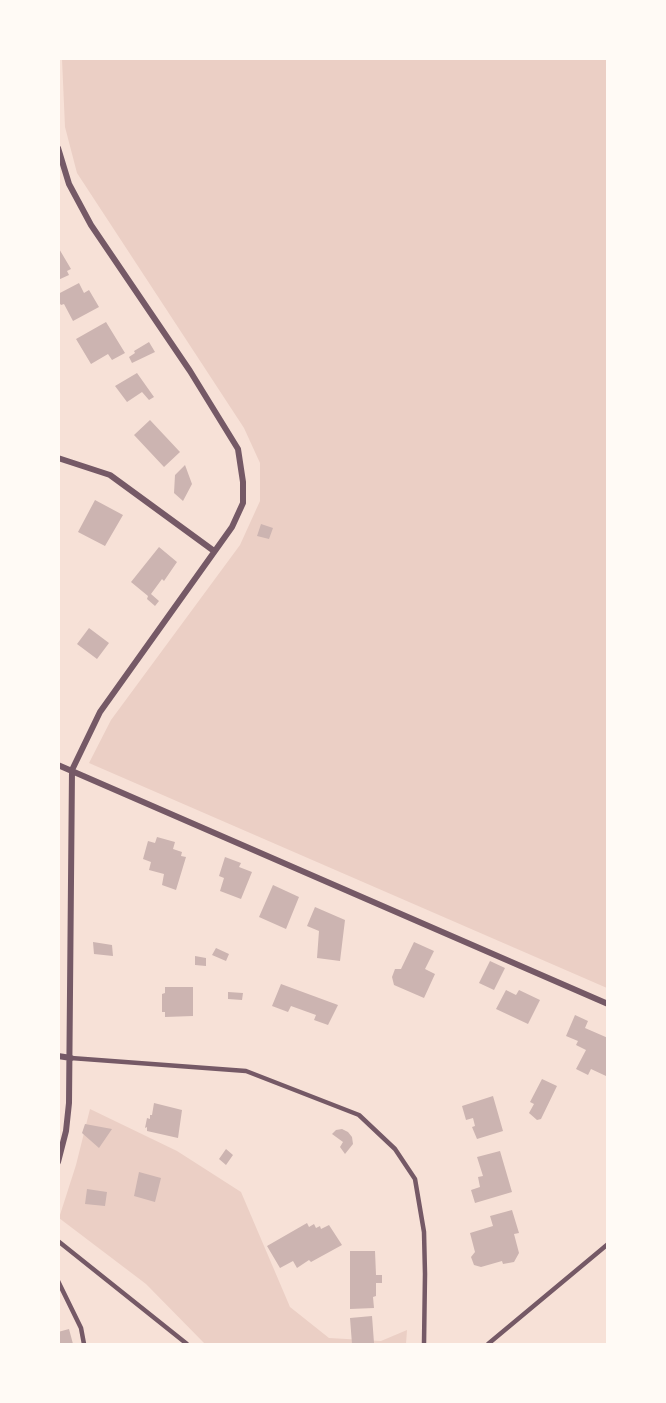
<!DOCTYPE html>
<html>
<head>
<meta charset="utf-8">
<style>
	body { margin:0 }
	#map { position:relative; width:666px; height:1403px; overflow:hidden; background:#f7e1d7; font-family:Karla,sans-serif }
	canvas { display:block }
	.frame { position:absolute; inset:0; border:60px solid #fffaf5; pointer-events:none }
</style>
</head>
<body>
<div id="map">
<canvas width="666" height="1403"></canvas>
<div class="frame"></div>
</div>
<script>
const context = document.querySelector('canvas').getContext('2d');
context.lineJoin = 'round';
function paint(path, color) { context.fillStyle = color; context.fill(path, 'evenodd'); }
const poly = rows => new Path2D(rows.map(r => 'M' + r).join(''));
function trace(path, color, width, dash) { context.strokeStyle = color; context.lineWidth = width; context.lineCap = dash ? 'butt' : 'round'; context.setLineDash(dash || []); context.stroke(path); }
paint(poly([
	[62,59,607,59,607,988,89,763,111,720,240,545,260,501,260,463,244,428,77,173,65,127],
	[90,1109,177,1151,241,1192,290,1307,329,1338,381,1341,407,1330,406,1344,205,1344,146,1284,59,1218,76,1165]
]), '#ebcfc5');
paint(poly([
	[58,247,71,269,67,271,69,275,58,280],
	[79,283,84,293,89,290,99,307,73,321,64,304,61,305,58,301,58,294],
	[106,322,125,353,112,360,108,354,91,364,76,339],
	[149,342,155,352,132,363,129,357,135,353,134,351],
	[137,373,154,397,149,400,142,392,127,402,115,386],
	[150,420,180,452,164,467,134,435],
	[185,465,192,484,183,501,174,493,175,475],
	[95,500,123,515,105,546,78,532],
	[261,524,273,528,269,539,257,536],
	[159,547,177,562,164,581,162,579,151,594,159,601,155,606,147,599,148,596,131,582],
	[89,628,109,643,97,659,77,644],
	[157,837,175,842,173,849,182,852,181,856,186,857,176,890,162,885,164,874,149,870,151,862,143,859,148,841,155,843],
	[225,857,241,863,239,867,252,872,241,899,220,891,224,878,219,876],
	[273,885,299,897,286,929,259,917],
	[315,907,345,920,340,961,317,958,319,931,307,926],
	[93,942,112,945,113,956,94,954],
	[414,942,434,951,425,969,435,974,424,998,394,985,392,977,395,969,401,969],
	[216,948,229,954,226,961,212,955],
	[195,956,206,958,206,966,195,965],
	[490,961,505,968,494,990,479,983],
	[281,984,338,1005,328,1025,314,1020,316,1015,291,1006,288,1012,272,1006],
	[165,987,193,987,193,1016,165,1017,165,1012,162,1012,162,994,165,993],
	[506,990,516,995,519,990,540,1000,528,1024,496,1009],
	[228,992,243,993,242,1000,228,999],
	[575,1015,588,1021,585,1028,608,1038,608,1073,606,1076,591,1069,588,1075,576,1069,586,1050,576,1045,578,1041,566,1036],
	[542,1079,557,1086,541,1119,537,1120,529,1113,534,1104,530,1102],
	[493,1096,503,1131,477,1139,472,1127,475,1126,473,1118,466,1120,462,1106],
	[154,1103,182,1110,178,1138,147,1131,147,1127,145,1128,147,1118,150,1119,150,1115,152,1115],
	[85,1124,112,1129,99,1148,82,1133],
	[342,1129,348,1132,352,1137,353,1144,345,1154,340,1147,343,1142,332,1134,336,1130],
	[226,1149,233,1155,226,1165,219,1159],
	[500,1151,512,1192,475,1203,471,1190,480,1187,478,1177,483,1176,477,1157],
	[139,1172,161,1178,155,1202,134,1196],
	[87,1189,107,1192,105,1206,85,1204],
	[512,1210,519,1233,514,1234,519,1253,514,1262,503,1264,502,1261,481,1267,474,1265,471,1257,475,1252,470,1233,493,1226,490,1216],
	[307,1223,309,1227,314,1224,316,1228,320,1226,321,1229,329,1225,342,1245,311,1262,309,1260,297,1268,293,1261,280,1268,267,1246],
	[350,1251,375,1251,376,1275,382,1275,382,1283,376,1283,376,1296,373,1297,374,1308,350,1309],
	[372,1316,374,1343,352,1344,350,1318],
	[69,1329,73,1344,58,1344,58,1332]
]), '#ccb4b1');
trace(poly([
	[71,1058,246,1071,359,1115,395,1149,415,1179,424,1232,425,1274,424,1344],
	[58,1241,187,1344],
	[58,1281,81,1328,84,1344],
	[488,1344,608,1244]
]), '#755966', 4.5);
trace(poly([
	[58,148,69,184,91,225,190,371,238,449,243,482,243,503,232,527,100,712,72,770,69,1103,66,1131,58,1162],
	[58,458,110,475,214,551],
	[58,765,608,1004],
	[58,1056,71,1058]
]), '#755966', 6);
</script>
</body>
</html>
